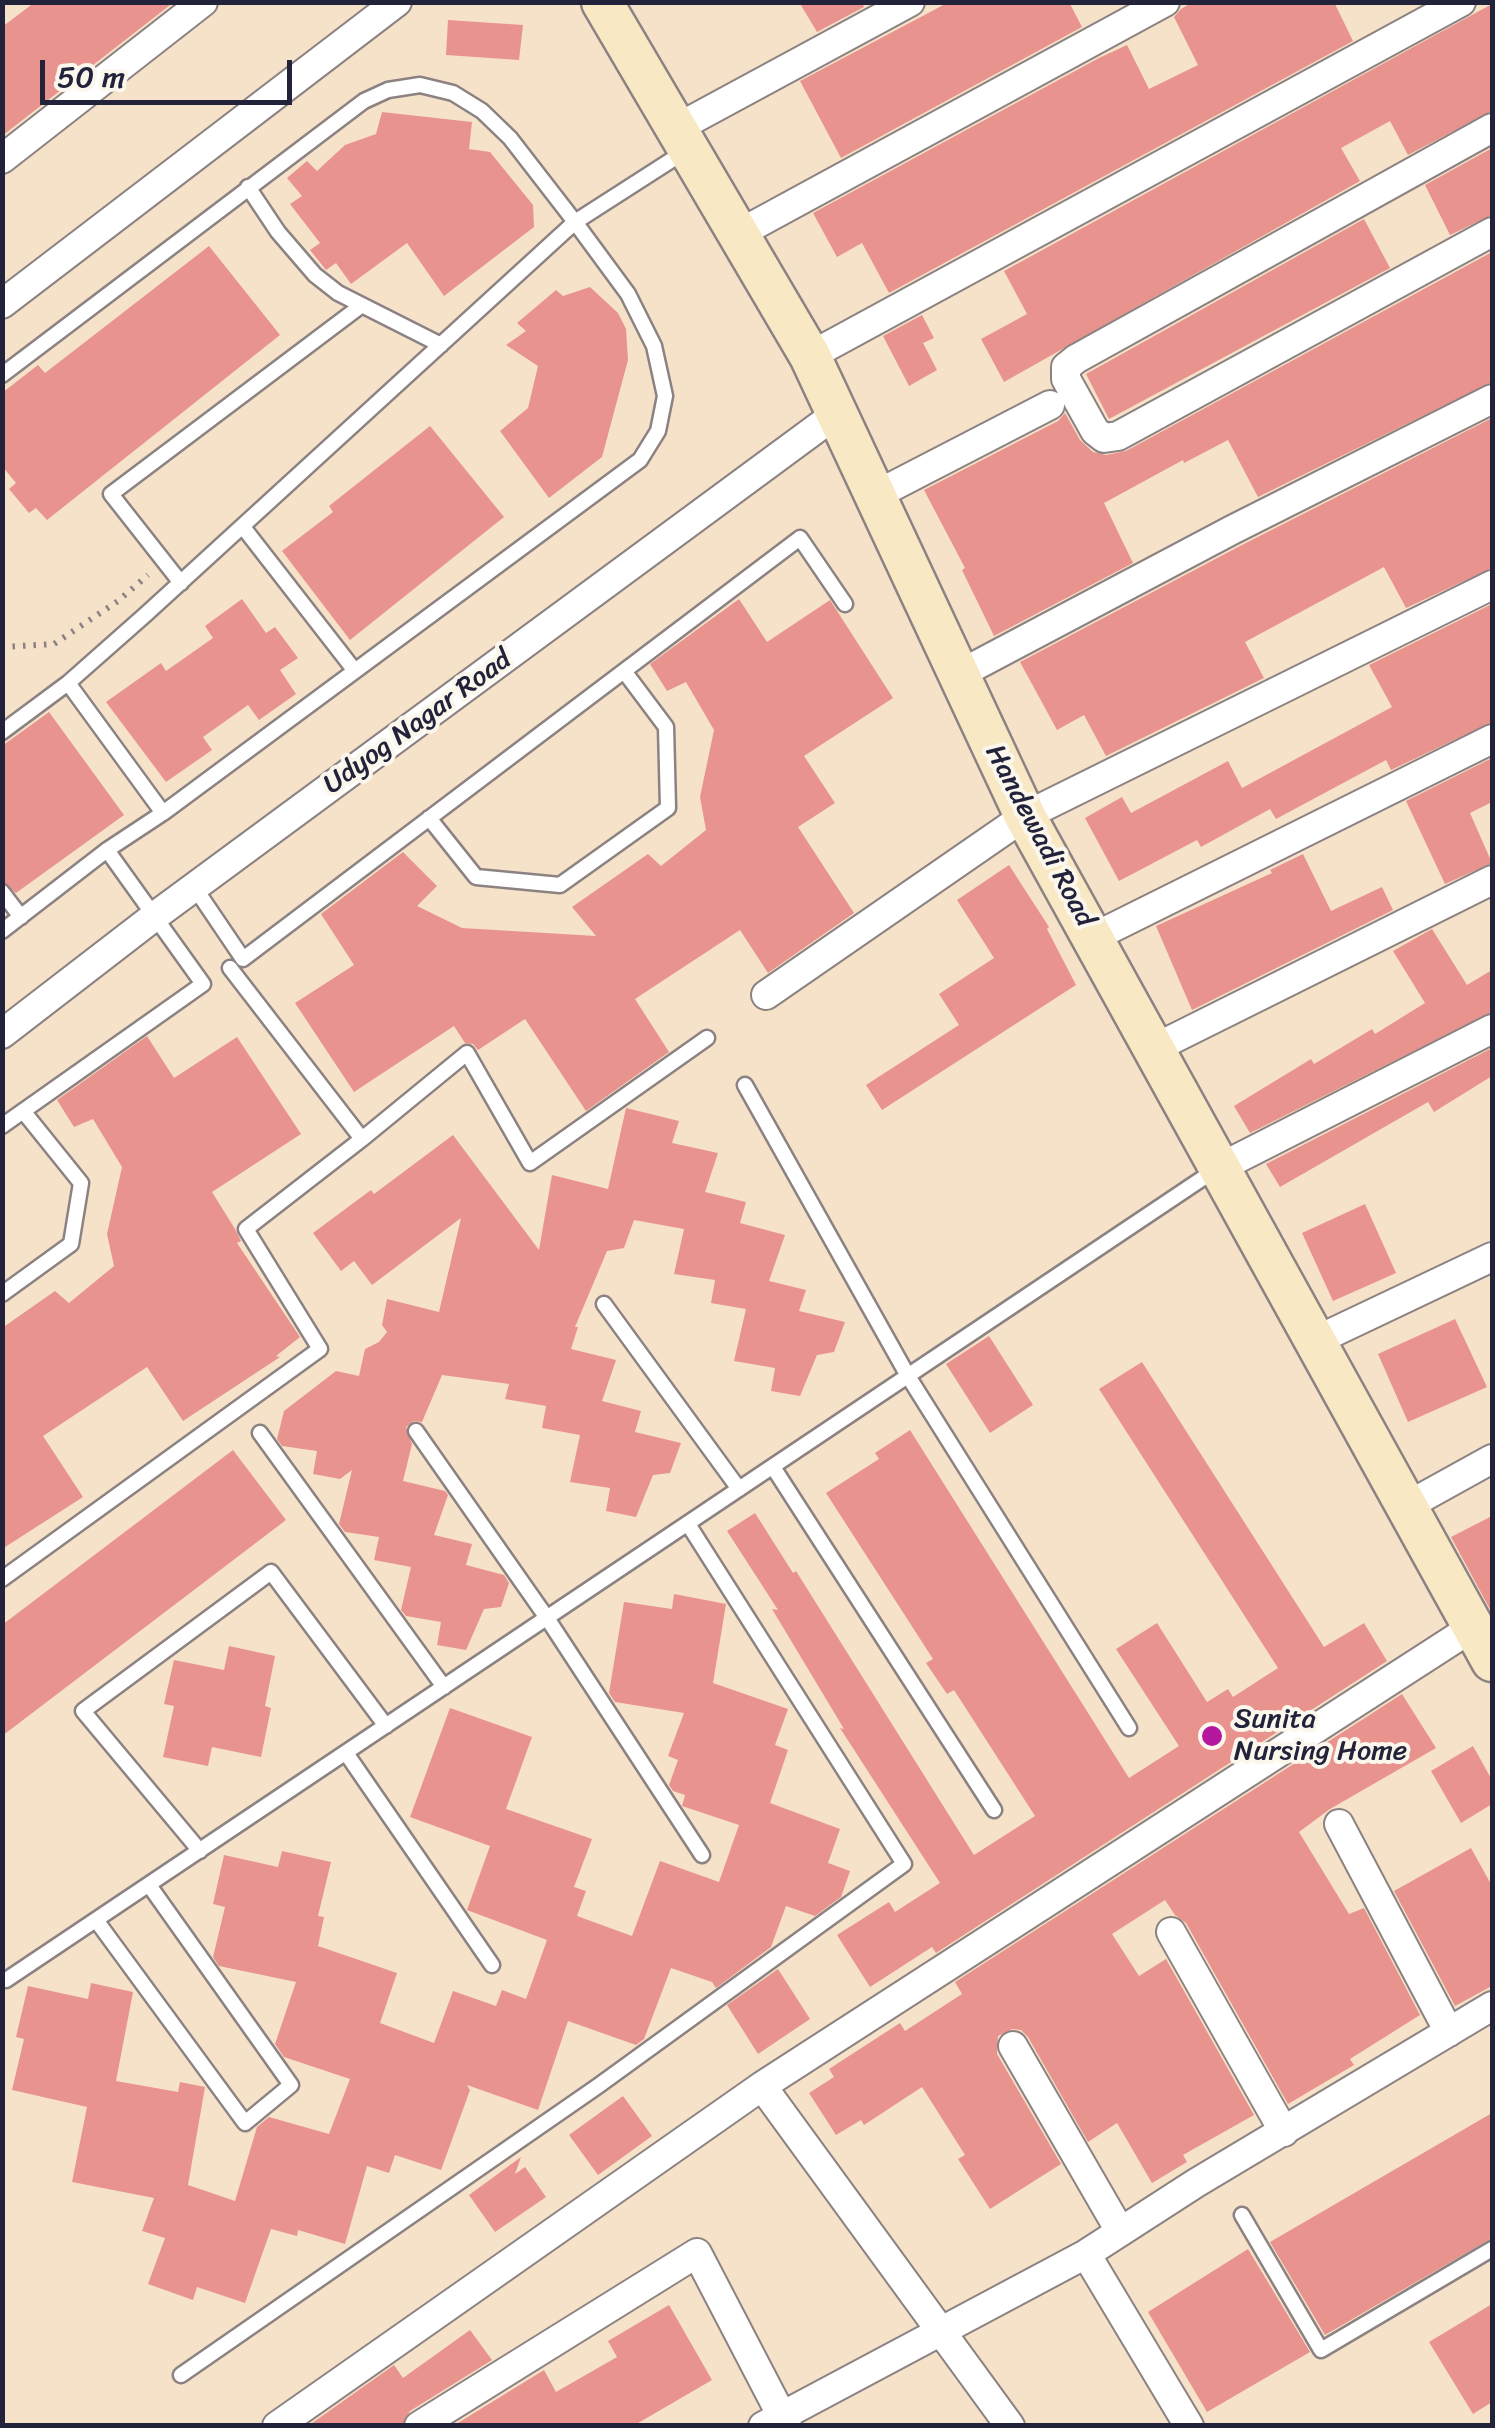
<!DOCTYPE html>
<html>
<head>
<meta charset="utf-8">
<style>
	body { margin:0 }
	#map { position:relative; width:1495px; height:2428px; overflow:hidden; background:#f5e2c9; font-family:Sriracha,sans-serif }
	canvas { display:block }
	.frame { position:absolute; inset:0; border:5px solid #22223b; pointer-events:none }
	.scale { position:absolute; left:40px; top:60px; width:252px; height:45px; box-sizing:border-box; border:5px solid #22223b; border-top:0; padding-left:12px; font-size:30px; line-height:35px; white-space:nowrap; color:#22223b; -webkit-text-stroke:8px #fbf7ec; paint-order:stroke }
</style>
</head>
<body>
<div id="map">
<canvas width="1495" height="2428"></canvas>
<div class="frame"></div>
<div class="scale">50 m</div>
</div>
<script>
const context = document.querySelector('canvas').getContext('2d');
context.lineJoin = 'round';
function paint(path, color) { context.fillStyle = color; context.fill(path, 'evenodd'); }
const poly = rows => new Path2D(rows.map(r => 'M' + r).join(''));
function trace(path, color, width, dash) { context.strokeStyle = color; context.lineWidth = width; context.lineCap = dash ? 'butt' : 'round'; context.setLineDash(dash || []); context.stroke(path); }
function label(font, color, halo, rows, align = 'center') {
  context.font = font + ' Sriracha,sans-serif'; context.lineWidth = 8; context.setLineDash([]); context.textBaseline = 'middle'; context.strokeStyle = halo; context.fillStyle = color; for (const [text, x, y, turn = 0] of rows) {
    context.save(); context.translate(x, y); context.rotate((+turn || 0) * Math.PI / 180); context.textAlign = isNaN(turn) ? turn : align; if (halo) context.strokeText(text, 0, 0); context.fillText(text, 0, 0); context.restore();
  }
}
paint(poly([
	[35,2,174,2,2,136,2,27],
	[799,2,862,2,864,7,817,32],
	[949,2,1069,2,1082,27,841,158,800,81],
	[1193,2,1334,2,1353,41,889,293,862,243,837,257,813,213,1099,58,1127,45,1149,89,1198,65,1174,17,1181,9],
	[1492,4,1492,111,1408,155,1390,121,1341,148,1360,181,1004,382,981,339,1027,314,1004,271],
	[448,20,523,25,519,60,446,55],
	[382,112,472,122,469,149,490,152,533,205,534,227,444,296,407,243,351,284,336,263,326,270,310,250,320,243,290,204,302,196,287,178,307,161,317,171,345,145,376,134],
	[1492,148,1492,215,1450,235,1425,185],
	[1364,219,1390,268,1109,419,1086,374],
	[209,246,280,335,47,520,36,508,29,513,9,489,16,483,2,466,2,393,38,365,45,373],
	[1492,252,1492,382,1258,497,1228,440,1184,463,1183,460,1104,503,1133,563,994,636,962,570,965,568,924,490,1058,421,1065,413,1080,440,1093,452,1106,455,1126,451],
	[590,287,618,313,626,329,628,360,602,457,549,498,500,431,528,408,538,366,506,345,526,331,517,323,556,290,563,296],
	[922,315,934,338,923,343,937,370,909,386,883,336],
	[1492,418,1492,568,1406,608,1384,567,1245,642,1264,678,1106,756,1084,715,1057,730,1020,662,1240,546],
	[430,426,504,517,350,640,282,551,333,512,329,506],
	[242,599,266,633,275,627,298,658,280,670,296,694,259,720,248,705,203,737,212,750,166,782,106,702,161,663,166,671,213,638,205,626],
	[739,599,767,642,830,600,893,698,804,756,835,803,798,827,854,913,768,973,740,930,635,999,669,1052,586,1111,525,1019,478,1050,473,1044,465,1043,454,1026,354,1092,295,1003,354,965,321,914,403,852,437,886,417,906,462,928,596,936,572,907,648,854,661,866,706,830,700,797,714,730,686,682,667,691,650,664],
	[1492,604,1492,722,1391,770,1386,760,1276,819,1270,809,1201,847,1197,840,1119,881,1085,818,1122,797,1131,813,1228,761,1242,788,1392,707,1369,665],
	[49,712,124,815,16,893,2,882,2,746],
	[1492,758,1492,802,1470,813,1492,863,1445,884,1406,801],
	[1303,854,1331,911,1382,887,1393,910,1192,1010,1156,926,1272,873,1270,870],
	[1009,865,1049,927,1047,929,1076,985,882,1110,866,1085,959,1025,939,994,994,958,957,900],
	[1432,929,1467,985,1492,970,1492,1012,1250,1133,1234,1106,1311,1059,1314,1064,1372,1029,1375,1034,1425,1003,1393,951],
	[147,1036,174,1078,237,1037,301,1134,212,1192,235,1229,241,1241,237,1243,300,1337,276,1356,280,1357,183,1421,147,1367,43,1436,83,1497,2,1549,2,1328,55,1291,69,1303,114,1266,107,1234,122,1167,93,1119,74,1127,57,1100],
	[1492,1048,1492,1076,1434,1112,1428,1102,1280,1187,1266,1164],
	[626,1108,679,1121,672,1143,718,1153,705,1192,746,1202,740,1223,785,1235,769,1281,806,1290,799,1311,845,1322,834,1352,817,1355,800,1396,771,1391,775,1368,734,1361,746,1309,711,1303,715,1280,674,1274,684,1229,634,1220,624,1248,607,1251,575,1327,578,1327,571,1349,616,1360,602,1401,641,1411,635,1432,681,1443,670,1473,653,1475,636,1517,606,1511,610,1488,570,1482,580,1435,542,1428,546,1406,505,1399,509,1384,442,1375,422,1422,414,1421,406,1427,412,1444,403,1481,445,1491,448,1495,434,1535,472,1544,466,1565,504,1575,509,1583,501,1607,484,1609,466,1650,437,1645,441,1622,406,1616,401,1610,411,1567,374,1560,379,1537,345,1532,339,1524,352,1470,340,1479,313,1474,317,1451,282,1446,277,1439,284,1411,336,1371,359,1376,365,1349,379,1342,387,1332,382,1325,387,1299,439,1312,461,1218,372,1285,354,1261,341,1271,313,1233,371,1190,374,1194,453,1135,539,1250,552,1175,608,1189],
	[1365,1204,1396,1273,1333,1301,1302,1233],
	[1455,1319,1487,1387,1408,1422,1378,1354],
	[989,1336,1033,1405,990,1433,946,1364],
	[1142,1362,1324,1647,1364,1623,1387,1661,936,1953,932,1947,870,1987,837,1935,889,1902,895,1912,940,1883,840,1728,844,1729,772,1609,778,1610,727,1531,755,1513,793,1573,796,1571,974,1855,1035,1816,954,1690,947,1694,926,1663,933,1659,826,1493,879,1459,875,1453,910,1430,1129,1778,1179,1746,1116,1649,1157,1623,1207,1702,1228,1689,1233,1697,1278,1668,1099,1389],
	[233,1450,286,1520,2,1736,2,1625],
	[1492,1516,1492,1613,1451,1537],
	[674,1594,726,1604,713,1683,788,1709,775,1745,788,1750,770,1803,840,1829,828,1863,850,1871,841,1897,815,1916,786,1906,771,1947,716,1988,712,1982,671,1968,644,2039,636,2045,568,2021,538,2110,467,2085,470,2090,441,2170,395,2155,389,2173,367,2166,345,2244,298,2230,297,2236,271,2229,245,2303,197,2287,193,2300,148,2284,165,2238,142,2231,154,2198,72,2182,87,2107,12,2090,24,2039,16,2037,28,1986,88,1999,91,1983,133,1992,116,2081,178,2092,180,2082,205,2087,188,2185,235,2201,257,2127,269,2117,329,2134,350,2079,284,2057,275,2044,296,1982,219,1966,213,1957,225,1907,213,1904,224,1855,278,1867,282,1851,331,1862,318,1916,324,1917,318,1946,397,1973,380,2023,434,2043,453,1991,496,2006,502,1990,526,1999,547,1940,467,1910,490,1846,410,1817,450,1708,532,1737,506,1809,592,1839,574,1887,586,1891,577,1916,632,1936,660,1861,719,1882,739,1825,682,1806,685,1795,673,1791,669,1785,678,1760,668,1756,684,1713,615,1702,609,1693,624,1602,672,1609],
	[229,1646,275,1656,265,1706,271,1708,261,1757,212,1747,208,1766,163,1757,174,1706,164,1704,174,1660,224,1670],
	[1402,1694,1436,1748,1330,1809,1299,1832,1349,1914,1364,1908,1420,2015,1350,2059,1354,2065,1288,2104,1186,1923,1175,1915,1165,1900,1112,1934,1139,1976,1166,1959,1254,2115,1183,2155,1187,2162,1152,2183,1117,2123,1088,2142,1028,2037,1021,2030,1012,2029,998,2036,997,2054,1061,2164,990,2209,958,2159,965,2155,922,2087,864,2125,861,2120,836,2135,809,2093,834,2077,829,2069,900,2023,905,2031,962,1994,955,1982],
	[1473,1746,1492,1780,1492,1804,1461,1823,1431,1771],
	[1471,1848,1492,1886,1492,1986,1455,2006,1394,1891],
	[778,1969,810,2019,758,2054,727,2005],
	[623,2096,652,2136,598,2175,569,2135],
	[1492,2113,1492,2238,1325,2335,1270,2242],
	[521,2157,515,2174,525,2167,546,2197,495,2232,469,2195],
	[1248,2249,1310,2352,1207,2412,1148,2312],
	[1492,2304,1492,2402,1473,2414,1429,2342],
	[669,2305,712,2380,633,2426,453,2426,544,2370,556,2392,617,2357,608,2341],
	[470,2330,492,2360,410,2411,402,2426,308,2426,394,2365,403,2378]
]), '#e9938f');
const lane = poly([
	[248,187,278,232,315,275,338,293,441,345],
	[2,375,364,101,388,90,420,85,453,93,482,111,510,138,575,222,145,615,68,683,2,732],
	[243,527,355,671],
	[181,583,111,494,362,305],
	[68,683,163,813],
	[429,818,476,877,560,885,668,808,666,727,624,671],
	[195,888,243,959,800,538,845,604],
	[2,892,21,917],
	[2,931,107,850,163,813,640,460,658,431,665,396,654,346,628,294,575,222,684,152],
	[745,1085,908,1376,1129,1728],
	[2,1126,203,984,107,850],
	[362,1139,467,1053,530,1163,707,1038],
	[2,1294,71,1244,81,1183,23,1111],
	[604,1304,739,1489],
	[416,1431,547,1618,702,1855],
	[260,1433,444,1687],
	[773,1467,994,1810],
	[2,1579,320,1349,246,1229,362,1139,230,968],
	[346,1753,492,1965],
	[200,1851,83,1711,271,1572,386,1726],
	[96,1920,245,2123,291,2085,149,1885],
	[6,1980,1218,1168],
	[1242,2215,1321,2350,1492,2249],
	[181,2375,598,2086,904,1864,688,1524]
]);
const street = poly([
	[677,128,910,2],
	[1492,128,1076,359,1066,367,1066,379,1095,431,1104,438,1118,436,1492,232],
	[2,159,203,2],
	[740,233,1165,2],
	[2,304,397,2],
	[810,356,1461,2],
	[874,496,1050,405],
	[958,675,1232,530,1492,399],
	[1092,938,1492,739],
	[766,995,1025,816,1492,585],
	[2,1034,155,916,836,414],
	[1153,1049,1492,880],
	[1219,1168,1492,1029],
	[1315,1341,1492,1257],
	[1407,1506,1492,1459],
	[1339,1824,1449,2032],
	[1171,1932,1284,2132],
	[1013,2046,1120,2231],
	[762,2086,1010,2426],
	[1086,2254,1189,2426],
	[277,2426,762,2086,1473,1627],
	[419,2426,697,2253,787,2426],
	[763,2426,1086,2254,1196,2183,1492,2006]
]);
const secondary = poly([
	[602,2,810,356,1025,816,1492,1661]
]);
trace(lane, '#8c8282', 19);
trace(street, '#8c8282', 32);
trace(secondary, '#8c8282', 45);
trace(poly([
	[2,647,54,644,118,601,148,575]
]), '#8c8282', 6, [2.5, 8]);
trace(lane, '#fff', 14);
trace(street, '#fff', 28);
trace(secondary, '#f8e8c3', 40);
for (const [x, y, r, color] of [
	[1212,1736,12,"#b5179e"]
]) { const dot = new Path2D(); dot.arc(x, y, r, 0, 2 * Math.PI); context.fillStyle = color; context.fill(dot); trace(dot, '#fbf7ec', 4); }
label('28px', '#22223b', '#fbf7ec', [
	["Udyog Nagar Road",418,723,-36],
	["Handewadi Road",1039,836,62]
]);
label('28px', '#22223b', '#fbf7ec', [
	["Sunita",1234,1720],
	["Nursing Home",1234,1752]
], 'left');
</script>
</body>
</html>
